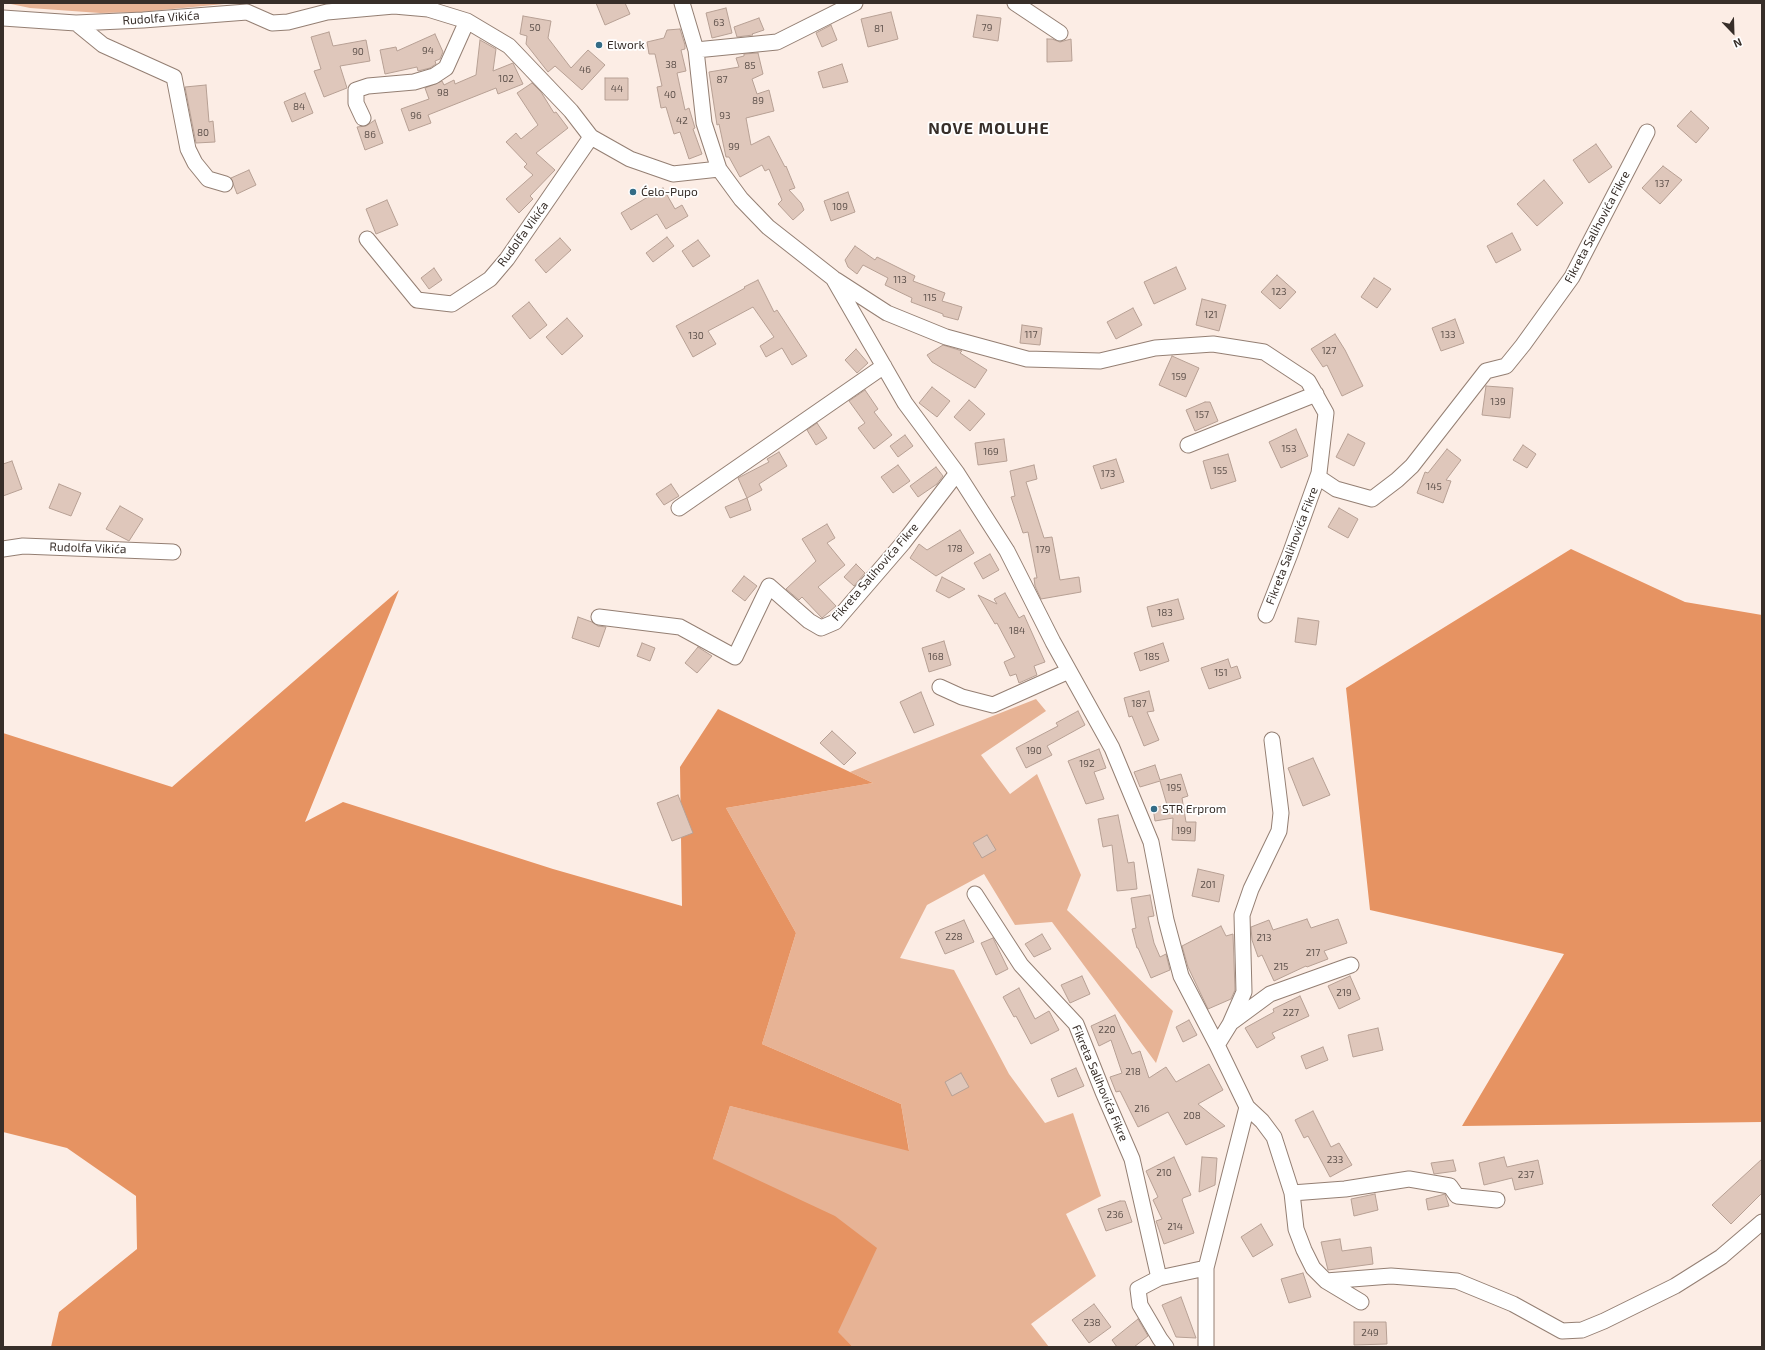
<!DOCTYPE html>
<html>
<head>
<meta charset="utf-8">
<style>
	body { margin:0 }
	#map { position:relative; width:1765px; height:1350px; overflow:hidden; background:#fcede5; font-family:"Exo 2",sans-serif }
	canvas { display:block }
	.frame { position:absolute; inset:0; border:4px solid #372e29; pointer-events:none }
	.north { position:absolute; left:1713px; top:12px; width:40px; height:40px; -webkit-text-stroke:3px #fff; paint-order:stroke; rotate:157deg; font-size:11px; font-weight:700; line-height:16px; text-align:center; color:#372e29 }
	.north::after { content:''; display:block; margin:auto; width:14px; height:18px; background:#372e29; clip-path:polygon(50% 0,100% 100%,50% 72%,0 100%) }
</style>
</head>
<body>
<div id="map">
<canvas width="1765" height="1350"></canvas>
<div class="frame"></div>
<div class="north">N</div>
</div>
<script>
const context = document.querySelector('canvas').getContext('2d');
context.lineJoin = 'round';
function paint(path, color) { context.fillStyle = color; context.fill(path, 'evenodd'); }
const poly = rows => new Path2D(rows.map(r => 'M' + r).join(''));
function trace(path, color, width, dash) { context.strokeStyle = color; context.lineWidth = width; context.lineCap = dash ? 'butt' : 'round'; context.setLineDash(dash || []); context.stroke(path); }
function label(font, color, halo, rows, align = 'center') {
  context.font = font + ' "Exo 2",sans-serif'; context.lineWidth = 3.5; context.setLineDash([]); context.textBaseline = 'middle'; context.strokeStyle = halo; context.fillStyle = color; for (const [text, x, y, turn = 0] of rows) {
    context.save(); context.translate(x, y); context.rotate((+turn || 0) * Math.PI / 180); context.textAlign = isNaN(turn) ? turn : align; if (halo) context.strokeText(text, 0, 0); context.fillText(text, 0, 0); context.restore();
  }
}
paint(poly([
	[6,3,224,3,224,4,141,12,100,13,30,8],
	[1036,699,1046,711,981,755,1010,794,1037,774,1081,875,1067,910,1173,1011,1156,1063,1052,922,1015,925,984,874,927,905,900,958,954,970,1009,1074,1045,1123,1073,1113,1101,1196,1066,1214,1096,1276,1031,1324,1049,1347,853,1347,837,1332,713,1159,730,1106,909,1150,901,1104,762,1044,796,933,726,808,873,783,850,772]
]), '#e7b395');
paint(poly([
	[1571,549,1685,602,1762,615,1762,1122,1462,1126,1564,954,1370,910,1346,688],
	[399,590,305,822,343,802,553,869,682,906,680,767,718,709,873,783,726,808,796,933,762,1044,901,1104,909,1151,730,1106,713,1159,835,1216,877,1248,838,1332,853,1347,51,1347,59,1312,137,1249,136,1196,67,1148,3,1132,3,733,172,787]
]), '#e69362');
const building = poly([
	[596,3,625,3,630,14,605,25,596,3],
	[726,8,732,33,712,38,706,13,726,8],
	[891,12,898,39,868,47,861,19,891,12],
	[977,15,1001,18,998,41,973,37,977,15],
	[523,16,551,21,548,38,571,68,588,50,605,65,582,90,555,66,548,72,526,44,527,36,520,34,523,16],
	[759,18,764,30,752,34,753,35,737,37,734,27,759,18],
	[831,25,837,40,822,47,816,33,831,25],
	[680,29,685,45,685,49,681,50,686,71,677,73,685,110,689,108,695,128,693,129,702,154,689,159,680,132,674,134,666,107,661,108,657,87,662,86,655,54,649,54,647,42,664,38,667,30,680,29],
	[329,32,333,46,366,40,370,61,340,66,347,88,324,97,314,71,321,69,311,37,329,32],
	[435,34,443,52,440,59,435,61,436,64,430,68,418,71,417,67,385,74,380,50,396,47,397,51,435,34],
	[1047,39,1052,39,1060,42,1071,39,1072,61,1047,62,1047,39],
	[480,40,496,49,493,71,513,63,523,84,498,94,496,88,428,115,431,123,409,131,401,109,429,99,425,88,442,81,444,85,454,80,455,84,476,75,480,40],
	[758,53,763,74,752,79,757,94,769,90,774,111,746,118,751,145,769,136,785,167,786,166,795,188,789,190,801,203,804,210,793,220,778,204,782,200,769,169,765,171,762,165,740,177,729,157,726,157,719,124,717,125,709,72,739,67,736,58,744,56,744,54,758,53],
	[842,64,848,82,823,88,818,72,842,64],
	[605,78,628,78,628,100,605,100,605,78],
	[532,83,541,92,554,113,556,112,568,128,536,153,555,170,530,196,533,199,519,213,506,199,533,175,524,167,527,164,506,142,516,133,521,139,538,125,517,93,532,83],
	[206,85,209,122,213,121,215,142,196,143,185,87,206,85],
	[305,93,313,113,292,122,284,102,305,93],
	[1691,111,1709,128,1696,143,1677,126,1691,111],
	[375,120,383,143,365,150,357,127,366,126,375,120],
	[1596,144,1612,167,1589,183,1573,160,1596,144],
	[1663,166,1682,180,1660,204,1642,188,1663,166],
	[249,170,256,185,237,194,231,178,249,170],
	[1544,180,1563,203,1537,226,1517,204,1544,180],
	[663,188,675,209,682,205,688,216,666,229,657,214,631,230,621,213,663,188],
	[848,192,855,212,831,221,824,201,848,192],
	[387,200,398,225,376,234,366,209,387,200],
	[1512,233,1521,250,1496,263,1487,246,1512,233],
	[667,237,674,246,653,262,646,253,667,237],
	[560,238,571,250,546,273,535,260,560,238],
	[698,240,710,256,693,267,682,251,698,240],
	[855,246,875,260,877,257,915,276,913,281,945,293,942,301,962,307,958,320,943,316,943,314,911,302,912,298,885,285,888,278,863,265,857,274,848,267,845,260,855,246],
	[1176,267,1186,289,1154,304,1144,282,1176,267],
	[434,268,442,280,429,289,421,278,434,268],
	[1277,275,1296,292,1280,309,1261,292,1277,275],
	[1374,278,1391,289,1377,308,1361,297,1374,278],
	[758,280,774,312,777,310,807,356,792,365,782,348,766,357,760,346,774,337,753,307,708,331,716,344,693,357,676,326,745,288,744,287,758,280],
	[1202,299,1226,305,1219,331,1196,325,1202,299],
	[529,302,547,325,530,339,512,316,529,302],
	[1133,308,1142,325,1116,339,1107,322,1133,308],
	[567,318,583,336,562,355,546,337,567,318],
	[1455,319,1464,343,1441,351,1432,328,1455,319],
	[1022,325,1042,328,1040,345,1020,343,1022,325],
	[1335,334,1345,350,1363,386,1342,396,1327,365,1323,367,1311,349,1335,334],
	[943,345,962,351,960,353,987,370,975,388,932,362,927,355,943,345],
	[856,349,868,363,857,373,845,360,856,349],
	[1172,356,1199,368,1186,397,1159,385,1172,356],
	[1486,386,1513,388,1510,418,1482,415,1486,386],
	[932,387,950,401,937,417,919,403,932,387],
	[865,390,878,409,874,412,892,435,874,449,858,428,865,423,849,401,865,390],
	[969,400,985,414,970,431,954,417,969,400],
	[1205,402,1210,402,1218,421,1195,431,1186,410,1205,402],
	[817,423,827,438,816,445,807,430,817,423],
	[1296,429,1308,456,1281,468,1269,442,1296,429],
	[1348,434,1365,443,1354,466,1336,457,1348,434],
	[905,435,913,446,898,457,890,446,905,435],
	[1004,439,1007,461,978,465,975,443,1004,439],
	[1523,445,1536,454,1527,468,1513,460,1523,445],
	[1447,449,1461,460,1446,480,1451,481,1443,503,1417,493,1425,472,1428,473,1447,449],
	[779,452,787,466,759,484,762,490,747,498,738,478,769,462,767,459,779,452],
	[1228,454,1236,481,1211,489,1203,461,1228,454],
	[1116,459,1124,482,1101,489,1093,466,1116,459],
	[12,461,22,489,3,496,3,464,12,461],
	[898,465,910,481,893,493,881,477,898,465],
	[1034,465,1037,479,1026,482,1044,538,1052,537,1060,580,1079,577,1081,592,1041,599,1035,586,1034,578,1037,578,1028,532,1023,533,1011,497,1015,496,1010,471,1034,465],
	[936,467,943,476,937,484,918,497,910,486,936,467],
	[59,484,81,493,71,516,49,508,59,484],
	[671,484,679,496,664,505,656,494,671,484],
	[747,498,751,510,730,518,725,507,747,498],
	[120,506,143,519,129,541,106,529,120,506],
	[1339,508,1358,519,1348,538,1328,527,1339,508],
	[827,524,835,538,827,543,845,565,818,587,836,606,822,618,802,597,799,600,786,589,816,561,802,539,827,524],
	[960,530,974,553,936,576,910,558,919,544,927,550,960,530],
	[990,554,999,570,983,579,974,563,990,554],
	[856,564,865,573,854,586,844,577,856,564],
	[744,576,757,586,745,601,732,591,744,576],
	[942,577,965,589,949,598,936,591,942,577],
	[1005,593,1019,618,1024,615,1045,662,1034,666,1037,675,1019,683,1016,674,1010,676,1004,662,1015,657,997,623,995,624,978,595,997,604,994,599,1005,593],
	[1178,599,1184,619,1152,627,1147,607,1178,599],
	[578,617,592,622,598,626,606,627,599,647,572,638,578,617],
	[1298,618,1319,621,1316,645,1295,642,1298,618],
	[944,641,951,665,929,672,922,648,944,641],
	[642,643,655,648,650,661,637,656,642,643],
	[1163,643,1169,661,1140,671,1134,653,1163,643],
	[698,647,712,656,697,673,685,663,698,647],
	[1228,659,1231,668,1237,666,1241,678,1209,689,1201,668,1228,659],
	[1149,691,1154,711,1147,712,1159,740,1144,746,1132,716,1129,717,1124,698,1149,691],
	[921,692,934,725,914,733,900,702,921,692],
	[1078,711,1085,725,1047,746,1052,755,1026,768,1016,748,1058,726,1056,723,1078,711],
	[832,731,856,753,844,765,820,743,832,731],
	[1099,749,1106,768,1094,772,1104,799,1086,804,1068,761,1099,749],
	[1313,758,1330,795,1303,806,1288,768,1313,758],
	[1155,765,1160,780,1181,774,1188,796,1182,798,1186,822,1196,822,1195,841,1172,840,1173,818,1155,821,1153,808,1167,805,1160,781,1140,787,1134,772,1155,765],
	[678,795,693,833,672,841,657,803,678,795],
	[1118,815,1128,863,1134,862,1137,889,1117,891,1112,845,1103,847,1098,819,1118,815],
	[987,835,996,850,982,858,973,843,987,835],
	[1198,869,1224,875,1219,902,1192,896,1198,869],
	[1150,895,1154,916,1148,917,1154,943,1160,957,1166,954,1170,970,1151,978,1138,948,1137,948,1132,929,1136,928,1131,898,1150,895],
	[1307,919,1311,928,1338,919,1347,943,1324,951,1328,959,1307,967,1306,966,1274,981,1262,955,1258,957,1252,940,1251,927,1269,920,1273,930,1307,919],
	[964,920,974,942,945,954,935,932,964,920],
	[1221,926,1226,936,1233,934,1235,990,1231,999,1208,1009,1188,967,1182,946,1221,926],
	[1042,934,1051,949,1034,957,1025,944,1042,934],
	[993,938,1008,969,996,975,981,943,993,938],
	[1082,976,1090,994,1070,1003,1061,985,1082,976],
	[1350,976,1360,999,1339,1009,1328,986,1350,976],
	[1019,988,1035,1019,1049,1011,1059,1030,1031,1044,1016,1016,1014,1017,1003,997,1019,988],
	[1300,996,1309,1016,1272,1033,1275,1038,1257,1048,1245,1028,1274,1012,1273,1009,1300,996],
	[1115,1015,1132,1054,1140,1051,1149,1078,1166,1067,1176,1082,1209,1064,1223,1090,1198,1104,1225,1126,1186,1145,1168,1112,1138,1127,1120,1091,1116,1092,1110,1077,1122,1073,1111,1040,1099,1046,1091,1026,1115,1015],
	[1189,1020,1197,1035,1183,1042,1176,1027,1189,1020],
	[1378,1028,1383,1050,1353,1057,1348,1035,1378,1028],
	[1323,1047,1328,1060,1306,1069,1301,1056,1323,1047],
	[1076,1068,1084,1086,1058,1097,1051,1079,1076,1068],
	[961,1073,969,1087,952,1096,945,1082,961,1073],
	[1313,1111,1331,1147,1339,1143,1352,1165,1330,1177,1308,1136,1304,1138,1295,1120,1313,1111],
	[1174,1157,1191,1195,1183,1198,1182,1200,1194,1233,1164,1244,1156,1221,1162,1219,1153,1200,1158,1197,1146,1171,1174,1157],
	[1202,1157,1217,1158,1215,1185,1199,1192,1202,1157],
	[1504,1157,1507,1167,1538,1160,1543,1184,1515,1190,1512,1178,1484,1185,1479,1163,1504,1157],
	[1762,1159,1762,1193,1731,1224,1712,1205,1762,1159],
	[1453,1160,1456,1171,1434,1174,1431,1163,1453,1160],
	[1375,1194,1378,1210,1354,1216,1351,1199,1375,1194],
	[1445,1194,1449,1206,1428,1210,1426,1199,1445,1194],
	[1120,1201,1125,1201,1132,1222,1106,1231,1098,1209,1120,1201],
	[1261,1224,1273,1245,1253,1257,1241,1237,1261,1224],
	[1340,1239,1342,1251,1371,1247,1373,1264,1328,1270,1321,1242,1340,1239],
	[1303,1273,1311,1297,1289,1303,1281,1279,1303,1273],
	[1181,1297,1196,1338,1176,1337,1162,1305,1181,1297],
	[1094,1304,1111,1327,1089,1343,1072,1320,1094,1304],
	[1138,1319,1148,1336,1134,1347,1117,1347,1112,1340,1138,1319],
	[1354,1322,1386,1322,1387,1344,1354,1345,1354,1322]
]);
paint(building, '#dfc7bb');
trace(building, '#b7a094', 1);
const street = poly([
	[682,3,696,50,704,123,719,169,741,199,768,227,833,278,905,403,957,473,1007,551,1053,642,1112,748,1151,842,1166,920,1181,976,1217,1045,1247,1107,1206,1268,1206,1347],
	[1015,3,1060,33],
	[3,18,76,23,143,20,247,12,272,23,288,22,327,12,394,6,428,9,467,21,509,46,571,111,591,137,630,159,673,174,719,169],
	[76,23,103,45,174,77,188,149,195,163,208,179,225,184],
	[696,50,777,42,855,3],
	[363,118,356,103,356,90,368,86,414,82,434,76,446,68,467,21],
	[367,239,417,300,452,304,490,279,507,259,591,137],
	[836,280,887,313,946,337,1027,359,1100,361,1155,348,1213,344,1264,352,1308,381,1326,413,1319,473,1290,554,1266,615],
	[1188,445,1316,394],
	[1318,477,1336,489,1372,499,1397,480,1412,466,1486,371,1506,366,1523,345,1572,277,1647,132],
	[679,508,884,366],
	[3,549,23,546,173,552],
	[599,617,680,627,735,657,769,586,809,621,821,628,835,622,903,543,957,473],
	[940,687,962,697,993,705,1069,671],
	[975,894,1021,965,1076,1024,1103,1092,1132,1159,1159,1278],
	[1232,1022,1270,994,1351,965],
	[1217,1045,1230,1024,1244,992,1242,915,1251,889,1279,831,1281,813,1272,740],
	[1247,1107,1262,1121,1274,1137,1292,1193,1296,1229,1304,1250,1313,1268,1326,1281,1361,1302],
	[1292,1193,1345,1189,1409,1179,1450,1186,1457,1196,1497,1200],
	[1326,1281,1391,1276,1457,1281,1513,1304,1562,1331,1582,1330,1604,1321,1675,1286,1721,1257,1762,1222],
	[1166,1347,1160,1339,1140,1305,1138,1289,1159,1278,1206,1268]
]);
trace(street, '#947f73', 17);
trace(street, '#fff', 15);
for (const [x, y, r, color] of [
	[599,45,4,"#346c86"],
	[633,192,4,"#346c86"],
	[1154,809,4,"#346c86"]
]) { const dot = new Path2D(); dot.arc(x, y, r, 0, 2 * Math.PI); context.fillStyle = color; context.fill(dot); trace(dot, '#fff', 1.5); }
label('10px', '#61544e', null, [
	["63",719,23],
	["50",535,28],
	["79",987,28],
	["81",879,29],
	["94",428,51],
	["90",358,52],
	["38",671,65],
	["85",750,66],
	["46",585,70],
	["102",506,79],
	["87",722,80],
	["44",617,89],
	["98",443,93],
	["40",670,95],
	["89",758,101],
	["84",299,107],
	["96",416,116],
	["93",725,116],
	["42",682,121],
	["80",203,133],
	["86",370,135],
	["99",734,147],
	["137",1662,184],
	["109",840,207],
	["113",900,280],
	["123",1279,292],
	["115",930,298],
	["121",1211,315],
	["117",1031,335],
	["133",1448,335],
	["130",696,336],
	["127",1329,351],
	["159",1179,377],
	["139",1498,402],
	["157",1202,415],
	["153",1289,449],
	["169",991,452],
	["155",1220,471],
	["173",1108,474],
	["145",1434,487],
	["178",955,549],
	["179",1043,550],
	["183",1165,613],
	["184",1017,631],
	["168",936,657],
	["185",1152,657],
	["151",1221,673],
	["187",1139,704],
	["190",1034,751],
	["192",1087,764],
	["195",1174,788],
	["199",1184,831],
	["201",1208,885],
	["228",954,937],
	["213",1264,938],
	["217",1313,953],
	["215",1281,967],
	["219",1344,993],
	["227",1291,1013],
	["220",1107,1030],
	["218",1133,1072],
	["216",1142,1109],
	["208",1192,1116],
	["233",1335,1160],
	["210",1164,1173],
	["237",1526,1175],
	["236",1115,1215],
	["214",1175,1227],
	["238",1092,1323],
	["249",1370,1333]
]);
label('12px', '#372e29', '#fff', [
	["Rudolfa Vikića",161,18,-4],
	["Fikreta Salihovića Fikre",1597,227,-62],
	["Rudolfa Vikića",523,234,-54],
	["Fikreta Salihovića Fikre",1292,546,-69],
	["Rudolfa Vikića",88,548,2],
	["Fikreta Salihovića Fikre",875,572,-49],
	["Fikreta Salihovića Fikre",1100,1083,67]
]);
label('12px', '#372e29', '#fff', [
	["Elwork",607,45],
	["Ćelo-Pupo",641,192],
	["STR Erprom",1162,809]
], 'left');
context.letterSpacing = '1px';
label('bold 16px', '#372e29', '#fff', [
	["NOVE MOLUHE",989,129]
]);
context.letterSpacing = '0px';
</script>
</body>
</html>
